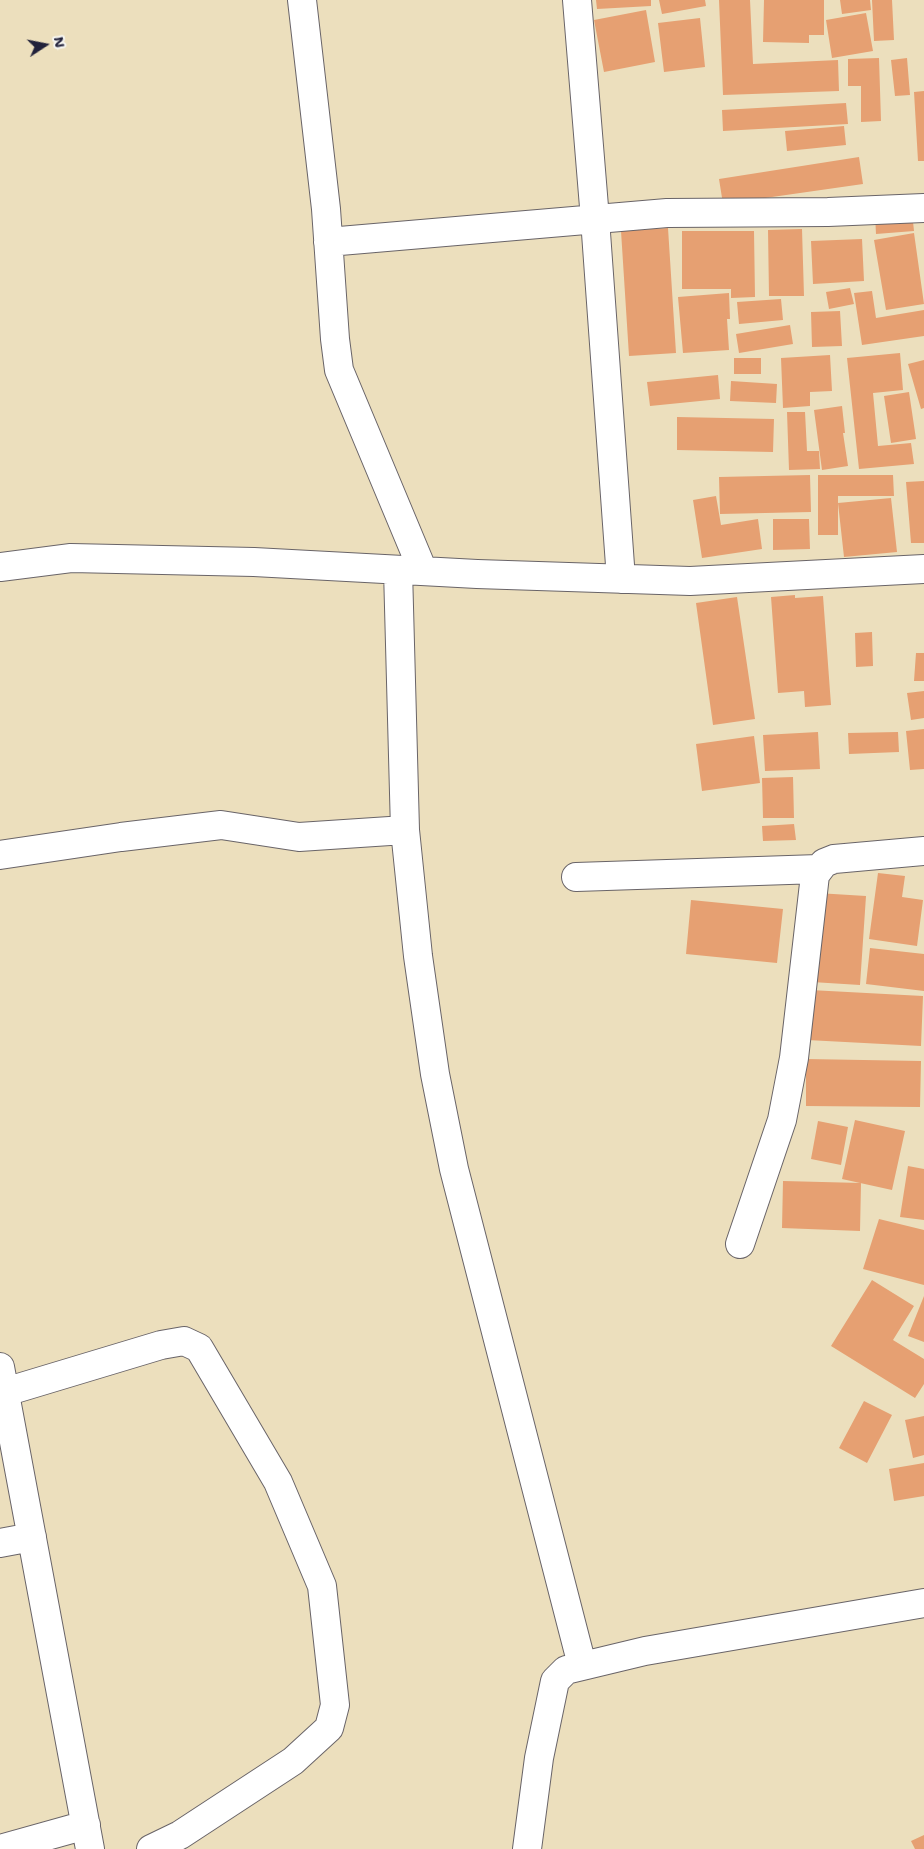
<!DOCTYPE html>
<html>
<head>
<meta charset="utf-8">
<style>
	body { margin:0 }
	#map { position:relative; width:924px; height:1849px; overflow:hidden; background:#ecdfbd; font-family:"Shantell Sans",sans-serif }
	canvas { display:block }
	.north { position:absolute; left:20px; top:20px; width:50px; height:50px; -webkit-text-stroke:4px #f6f6f2; paint-order:stroke; rotate:79deg; font-size:14px; font-weight:700; line-height:20px; text-align:center; color:#22223b }
	.north::after { content:''; display:block; margin:auto; width:18px; height:22px; background:#22223b; clip-path:polygon(50% 0,100% 100%,50% 72%,0 100%) }
</style>
</head>
<body>
<div id="map">
<canvas width="924" height="1849"></canvas>
<div class="north">N</div>
</div>
<script>
const context = document.querySelector('canvas').getContext('2d');
context.lineJoin = 'round';
function paint(path, color) { context.fillStyle = color; context.fill(path, 'evenodd'); }
const poly = rows => new Path2D(rows.map(r => 'M' + r).join(''));
function trace(path, color, width, dash) { context.strokeStyle = color; context.lineWidth = width; context.lineCap = dash ? 'butt' : 'round'; context.setLineDash(dash || []); context.stroke(path); }
paint(poly([
	[596,0,651,0,651,6,597,9],
	[659,0,705,0,706,6,662,14],
	[719,0,750,0,753,64,838,60,839,91,723,95],
	[764,0,824,0,824,35,809,35,809,43,763,42],
	[840,0,870,0,871,10,842,14],
	[872,0,892,0,894,40,874,41],
	[646,10,655,62,604,72,594,20],
	[866,13,873,51,832,58,826,20],
	[700,18,705,67,664,72,658,23],
	[879,58,881,121,861,122,861,86,848,86,848,59],
	[907,58,910,95,895,96,891,60],
	[924,91,924,161,918,161,914,92],
	[846,103,848,124,723,131,722,110],
	[844,126,846,145,787,151,785,131],
	[859,157,863,184,723,204,719,179],
	[912,212,914,231,876,234,875,215],
	[668,228,676,353,629,356,621,231],
	[802,229,804,296,769,296,768,230],
	[682,231,754,231,755,297,731,298,731,289,682,289],
	[914,233,924,304,886,310,874,240],
	[862,239,864,281,813,284,811,241],
	[850,288,854,304,829,309,826,292],
	[872,291,876,318,924,310,924,336,862,345,854,293],
	[729,293,730,319,727,319,729,350,683,353,678,297],
	[781,299,783,320,739,324,737,302],
	[840,311,842,346,812,347,811,312],
	[790,325,793,344,739,353,736,334],
	[900,353,903,390,873,393,878,446,911,443,914,464,859,469,847,358],
	[830,355,832,391,810,392,810,406,783,408,781,358],
	[734,358,761,358,761,374,734,374],
	[924,360,924,408,921,409,908,364],
	[718,375,720,399,650,406,647,382],
	[731,381,777,384,776,403,730,401],
	[909,392,916,439,891,443,884,396],
	[842,406,845,433,843,433,848,466,822,470,814,410],
	[787,412,805,412,807,451,819,451,820,469,789,470],
	[677,417,774,419,773,452,677,450],
	[810,475,811,512,720,514,719,477],
	[818,475,893,475,894,496,838,496,838,535,818,535],
	[924,481,924,543,911,543,906,482],
	[716,496,721,525,758,519,762,549,702,558,693,500],
	[891,498,897,552,844,557,838,503],
	[773,519,809,519,810,549,773,550],
	[795,595,795,598,823,596,831,705,805,707,804,691,778,693,771,597],
	[737,597,755,719,713,725,696,603],
	[872,632,873,666,856,667,855,633],
	[916,653,924,653,924,681,914,681],
	[924,691,924,718,911,720,907,693],
	[924,729,924,769,910,770,906,731],
	[818,732,820,769,765,771,763,735],
	[898,732,899,752,849,754,848,733],
	[754,736,760,783,702,791,696,744],
	[793,777,794,818,763,818,762,778],
	[794,824,796,840,763,841,762,826],
	[878,873,905,876,902,897,923,900,917,946,869,939],
	[817,893,866,896,860,985,812,982],
	[691,900,783,909,777,963,686,954],
	[870,948,924,954,924,991,866,984],
	[810,990,923,996,921,1046,807,1040],
	[806,1059,921,1061,920,1107,806,1106],
	[855,1120,905,1131,892,1190,842,1179],
	[818,1121,848,1127,841,1165,811,1159],
	[908,1166,924,1169,924,1220,900,1217],
	[783,1181,861,1183,860,1231,782,1228],
	[879,1219,924,1230,924,1285,863,1269],
	[872,1280,914,1306,893,1340,924,1359,924,1384,915,1398,831,1346],
	[924,1296,924,1342,908,1336],
	[864,1401,892,1415,867,1463,839,1448],
	[924,1416,924,1455,913,1458,905,1420],
	[924,1463,924,1496,894,1501,889,1469],
	[924,1835,924,1849,915,1849,911,1841]
]), '#e6a072');
const minor = poly([
	[302,0,326,209,335,339,339,370,423,571],
	[577,0,595,219,621,579],
	[328,242,667,213,828,212,924,208],
	[0,567,71,558,254,562,477,574,690,581,924,569],
	[398,570,405,830,418,956,435,1074,454,1169,582,1665],
	[0,855,121,837,221,825,299,837,405,830],
	[576,877,819,869],
	[740,1244,782,1120,794,1058,815,875,824,863,834,859,924,851],
	[0,1367,90,1849],
	[5,1392,161,1345,184,1341,199,1348,278,1482,322,1586,335,1705,329,1728,293,1761,180,1835,151,1849],
	[0,1543,32,1537],
	[0,1849,86,1825],
	[527,1849,539,1758,555,1681,566,1670,645,1651,924,1603]
]);
trace(minor, '#696468', 30);
trace(minor, '#fff', 28);
</script>
</body>
</html>
